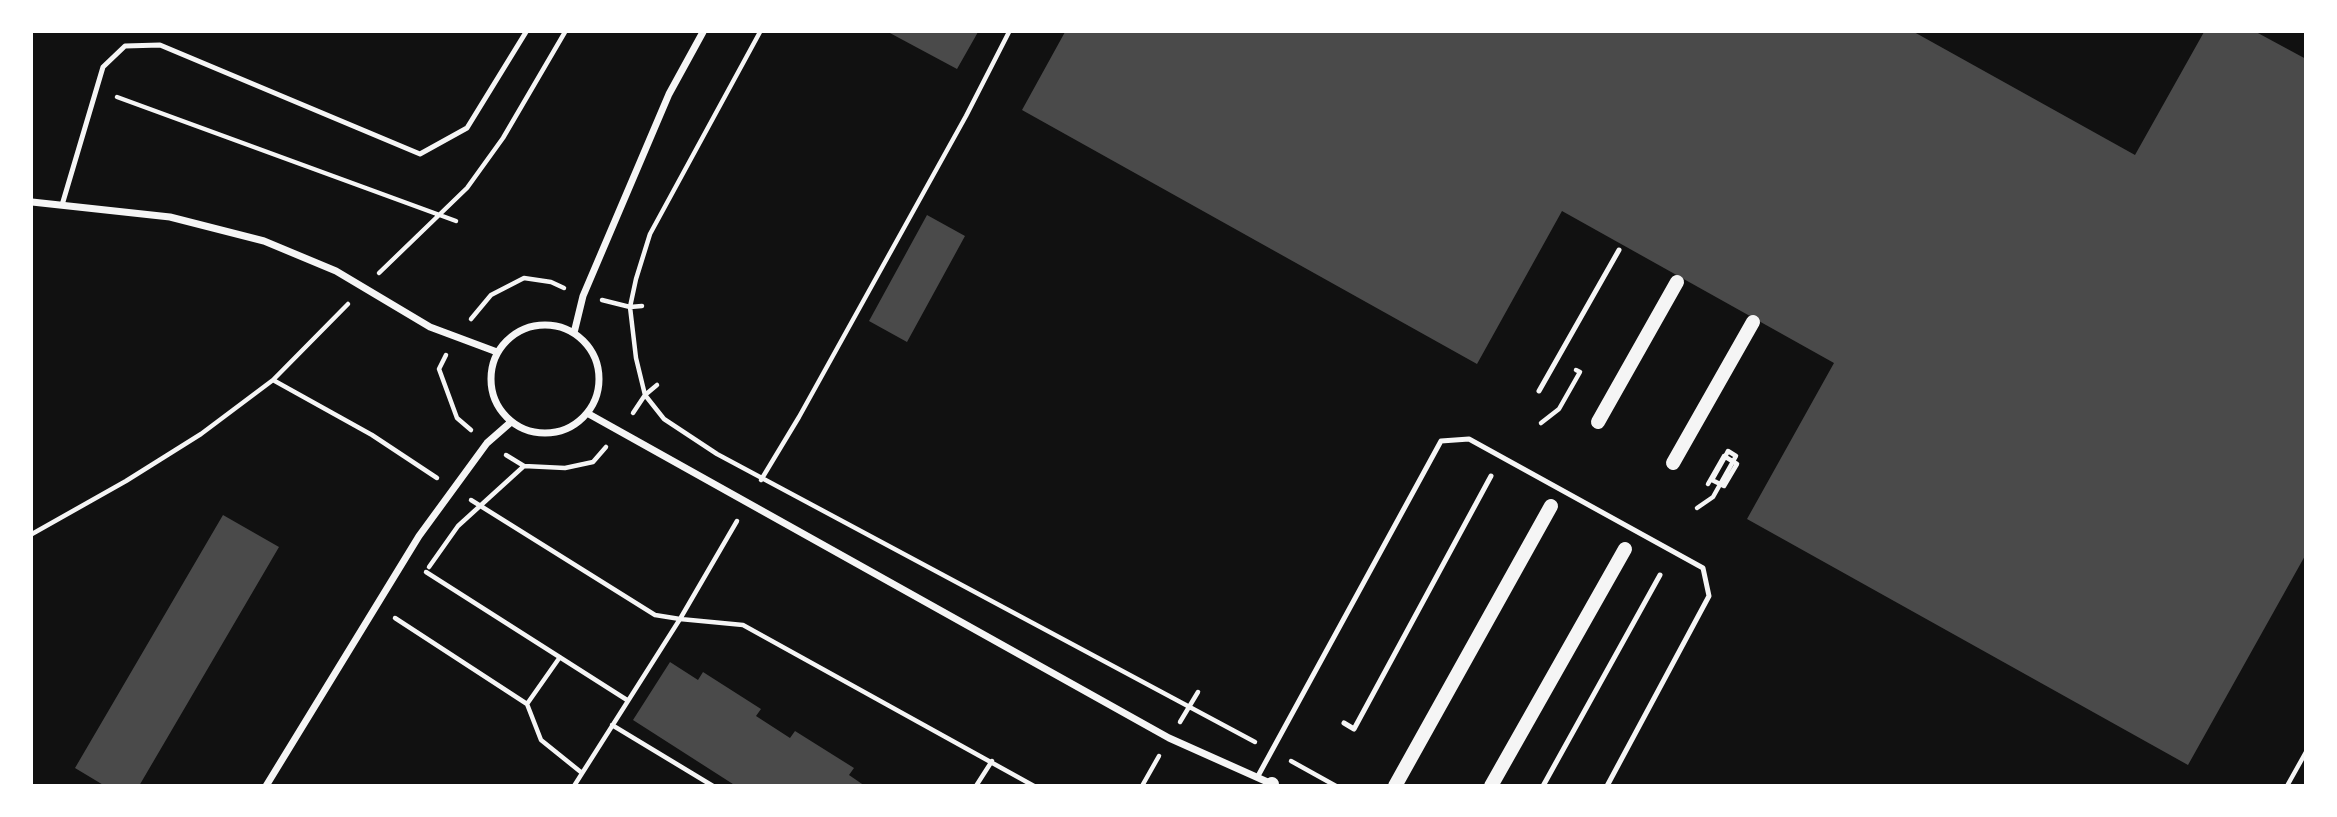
<!DOCTYPE html>
<html>
<head>
<meta charset="utf-8">
<style>
	body { margin:0 }
	#map { position:relative; width:2337px; height:817px; overflow:hidden; background:#111; font-family:Quicksand,sans-serif }
	canvas { display:block }
	.frame { position:absolute; inset:0; border:33px solid #fff; pointer-events:none }
</style>
</head>
<body>
<div id="map">
<canvas width="2337" height="817"></canvas>
<div class="frame"></div>
</div>
<script>
const context = document.querySelector('canvas').getContext('2d');
context.lineJoin = 'round';
function paint(path, color) { context.fillStyle = color; context.fill(path, 'evenodd'); }
const poly = rows => new Path2D(rows.map(r => 'M' + r).join(''));
function trace(path, color, width, dash) { context.strokeStyle = color; context.lineWidth = width; context.lineCap = dash ? 'butt' : 'round'; context.setLineDash(dash || []); context.stroke(path); }
paint(poly([
	[888,32,978,32,957,69],
	[1065,32,1914,32,2135,155,2204,32,2256,32,2306,59,2306,554,2188,765,1747,519,1834,363,1562,211,1477,364,1022,110],
	[927,215,965,236,907,342,869,321],
	[223,515,279,547,139,786,105,786,75,768],
	[670,662,698,680,703,672,761,709,756,716,790,738,795,731,854,768,849,775,865,786,736,786,633,720]
]), '#4a4a4a');
trace(poly([
	[760,32,650,234,636,279,630,307,636,358,645,395,664,419,717,454,1255,742],
	[117,97,456,221],
	[379,273,467,188,503,138,565,32],
	[602,300,630,307,642,306],
	[471,319,491,295,524,278,551,282,564,288],
	[446,355,439,369,457,418,471,430],
	[273,380,372,435,437,478],
	[633,413,645,395,657,385],
	[1541,423,1559,409,1580,372,1576,370],
	[506,455,524,466,565,468,593,462,606,447],
	[761,480,799,417,966,116,1009,32],
	[471,500,655,615,680,619,737,521],
	[1697,508,1713,497,1736,456,1728,451,1725,457,1712,480,1724,486,1737,464,1724,456,1708,484],
	[32,534,126,481,201,434,273,380,348,304],
	[429,567,458,526,524,466],
	[426,572,627,700],
	[395,618,527,704,541,740,582,773],
	[527,704,560,657],
	[1180,722,1198,692],
	[612,725,713,786],
	[1291,761,1336,786],
	[574,786,680,619,743,625,1034,786],
	[976,786,992,761],
	[1142,786,1159,756],
	[2287,786,2306,752]
]), '#f5f5f5', 4.5);
trace(poly([
	[62,205,103,67,125,46,160,45,420,154,467,128,526,32],
	[1539,391,1619,250],
	[1344,723,1354,729,1491,476],
	[1258,776,1441,441,1469,439,1703,568,1709,596,1607,786],
	[1543,786,1660,575]
]), '#f5f5f5', 5);
trace(poly([
	[32,202,170,217,264,241,336,271,430,327,497,352],
	'491 379a54 54 0 1 1 108 0a54 54 0 1 1-108 0Z',
	[574,333,583,296,669,94,703,32],
	[587,413,1169,738,1272,784],
	[266,786,419,536,487,443,511,422]
]), '#f5f5f5', 7);
trace(poly([
	[1598,422,1677,282],
	[1673,463,1753,322],
	[1271,786,1272,784],
	[1395,786,1551,506],
	[1491,786,1625,549]
]), '#f5f5f5', 14);
</script>
</body>
</html>
